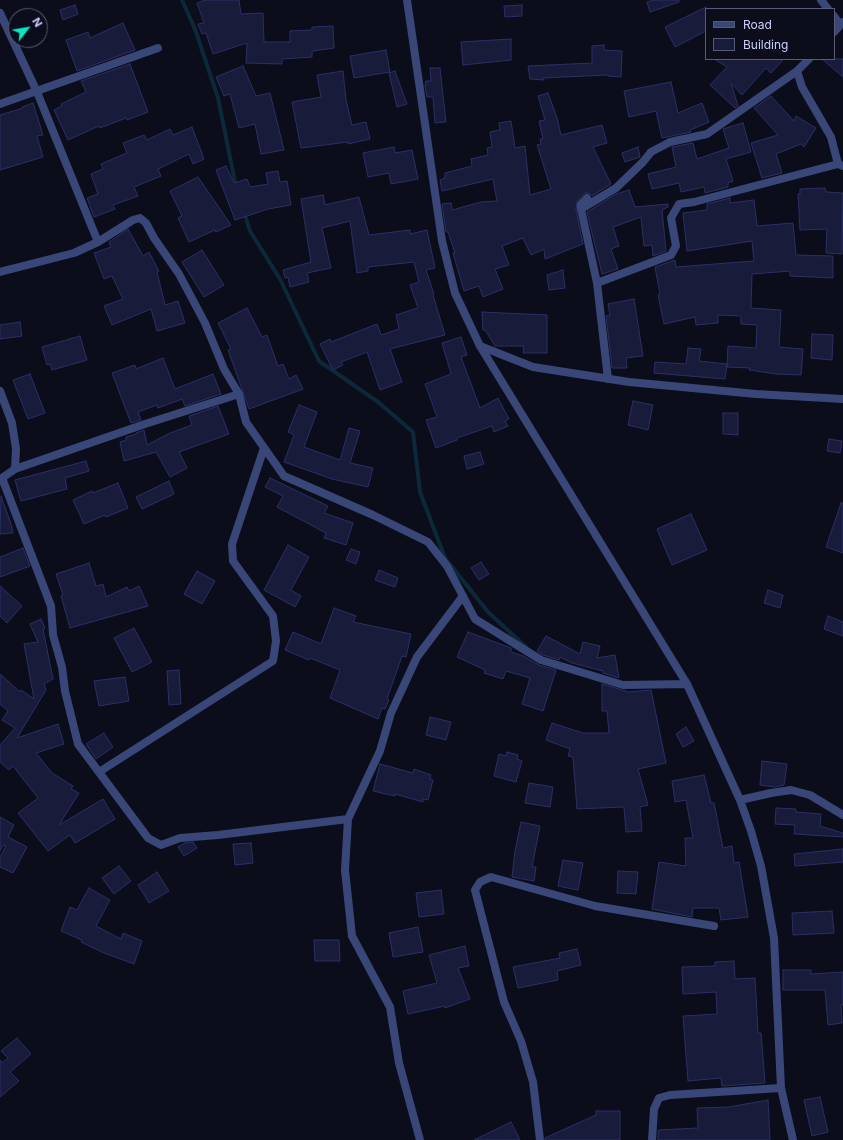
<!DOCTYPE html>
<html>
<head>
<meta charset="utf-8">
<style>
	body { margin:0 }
	#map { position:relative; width:843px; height:1140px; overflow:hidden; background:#0c0d1b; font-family:Inter,sans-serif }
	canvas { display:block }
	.legend { position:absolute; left:705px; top:8px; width:130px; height:52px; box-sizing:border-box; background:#0c0d1b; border:1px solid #585b75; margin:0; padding:5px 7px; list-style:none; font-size:12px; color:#c9d0fc }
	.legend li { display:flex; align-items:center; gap:8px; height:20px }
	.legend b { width:20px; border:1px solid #585b75 }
	.north { position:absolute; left:8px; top:8px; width:40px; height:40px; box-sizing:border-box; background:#0c0d1b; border:1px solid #585b75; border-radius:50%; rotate:59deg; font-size:11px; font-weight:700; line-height:16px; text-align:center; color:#c9d0fc }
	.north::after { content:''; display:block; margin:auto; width:14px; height:18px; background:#0ce5c4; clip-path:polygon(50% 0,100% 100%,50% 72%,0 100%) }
</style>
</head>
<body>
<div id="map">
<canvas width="843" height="1140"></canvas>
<ul class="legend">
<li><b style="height:5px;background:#394778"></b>Road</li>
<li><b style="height:11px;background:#191b3b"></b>Building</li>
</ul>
<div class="north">N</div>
</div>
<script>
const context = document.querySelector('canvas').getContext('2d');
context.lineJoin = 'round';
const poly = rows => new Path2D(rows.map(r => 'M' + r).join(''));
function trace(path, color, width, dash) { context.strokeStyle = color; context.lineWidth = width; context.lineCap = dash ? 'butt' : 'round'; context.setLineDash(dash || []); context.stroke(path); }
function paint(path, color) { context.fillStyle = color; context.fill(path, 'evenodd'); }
trace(poly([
	[182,0,195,29,218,98,236,187],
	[244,212,250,231,280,279,319,361,378,402,413,432,420,492,445,558,488,612,526,647]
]), '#0c2939', 4);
const building = poly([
	[205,0,239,0,241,14,263,13,264,42,290,42,290,31,312,30,312,27,333,26,334,48,312,51,312,57,282,59,282,64,246,63,247,43,213,54,206,33,202,34,198,24,204,23,197,3,205,0],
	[654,0,679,0,679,2,650,12,647,2,654,0],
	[75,5,78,14,63,20,60,10,75,5],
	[522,5,522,16,505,17,504,6,522,5],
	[706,7,706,31,675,47,665,27,706,7],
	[123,23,135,50,77,71,66,40,88,32,90,38,123,23],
	[511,39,511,60,463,65,461,42,511,39],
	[604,45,604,50,622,51,621,77,608,76,608,75,543,78,544,80,530,79,528,66,592,63,592,46,604,45],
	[386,50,390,72,354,78,350,56,386,50],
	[714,59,784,59,771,73,766,68,742,95,731,83,738,106,735,108,710,85,727,67,714,59],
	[822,59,843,59,843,77,822,59],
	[130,64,148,112,127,120,126,118,100,128,99,126,68,140,54,110,62,106,61,104,86,92,81,81,130,64],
	[243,66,256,96,270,93,284,150,261,154,255,124,239,128,230,94,224,96,216,77,243,66],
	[430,68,440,68,446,122,435,123,433,97,427,97,425,86,426,81,431,81,430,68],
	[343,71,346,100,352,125,366,122,370,139,348,144,348,142,340,143,301,148,292,102,321,97,317,75,343,71],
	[395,71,407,104,397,107,389,73,395,71],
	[671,82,678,113,702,103,709,122,690,130,691,132,662,138,656,111,629,117,624,91,671,82],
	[548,93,557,118,561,135,602,125,607,143,593,147,611,184,592,196,589,193,585,193,577,201,576,210,583,244,545,259,544,249,531,255,523,238,502,246,509,265,495,269,503,289,483,297,479,286,464,291,453,253,455,253,448,232,446,232,442,204,451,203,452,210,481,202,497,201,493,179,442,191,440,180,445,178,445,173,472,166,471,159,488,155,487,148,492,147,490,132,500,130,499,123,511,121,515,148,525,146,530,195,551,189,537,145,541,144,540,139,543,139,539,121,545,120,538,96,548,93],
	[771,96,794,121,796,116,816,128,804,147,801,144,776,154,782,173,762,178,751,143,778,135,754,108,771,96],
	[33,103,43,135,37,136,43,157,0,170,0,115,23,108,22,107,33,103],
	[743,123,751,152,726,159,733,181,728,183,728,187,705,193,704,187,681,192,679,183,652,189,648,174,676,167,672,147,693,143,697,159,729,148,723,129,743,123],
	[192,127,204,159,193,164,189,154,158,169,161,176,134,187,138,196,113,205,115,209,94,217,87,198,98,194,91,174,103,169,101,164,127,153,123,143,144,135,147,140,170,129,173,135,192,127],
	[394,147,395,153,412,150,418,179,391,184,389,173,368,177,363,153,394,147],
	[638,147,640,157,625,162,622,153,638,147],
	[226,166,234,183,247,179,250,187,268,184,266,173,278,171,280,182,287,181,291,205,268,209,235,220,216,170,226,166],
	[198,177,231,225,216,232,215,230,189,242,178,218,182,216,170,191,198,177],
	[825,188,826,192,843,193,842,254,826,253,827,229,800,230,798,194,800,194,800,189,825,188],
	[629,190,635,207,668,204,668,207,662,210,666,251,653,256,652,245,644,246,641,217,613,227,619,246,611,249,618,269,602,274,587,212,616,194,629,190],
	[323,195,325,205,359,197,369,235,410,230,410,234,427,230,435,268,426,270,434,294,433,295,445,335,390,349,402,382,380,390,367,352,341,362,343,365,333,370,320,344,330,339,331,342,377,324,381,335,399,329,396,315,418,308,410,285,419,282,414,262,368,267,368,271,357,273,350,221,322,228,331,268,307,273,309,282,290,287,288,277,285,278,283,270,311,262,301,199,323,195],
	[730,198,730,203,754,200,757,226,793,223,796,255,833,256,833,278,790,276,790,271,752,274,751,308,781,310,779,347,803,349,801,375,776,374,749,370,750,368,727,367,728,346,756,348,757,325,741,324,741,316,718,315,718,323,696,325,695,317,664,324,658,295,660,294,655,267,675,260,676,267,754,261,752,241,687,251,683,213,707,210,707,204,730,198],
	[128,229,143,256,149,252,159,271,157,272,165,305,178,301,185,323,157,331,151,309,112,325,104,306,123,299,112,276,104,279,94,253,111,247,109,242,128,229],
	[202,250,224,285,204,297,182,262,202,250],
	[563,270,565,288,549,290,547,275,563,270],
	[634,299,643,356,626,358,627,368,612,368,606,316,610,315,608,304,634,299],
	[247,308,262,337,267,335,278,366,283,364,289,379,296,375,303,389,249,409,228,350,231,349,218,323,247,308],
	[482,312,547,315,547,353,523,353,524,346,495,346,485,330,483,330,482,312],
	[20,322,22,336,0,339,0,325,20,322],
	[812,334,833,335,832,360,811,358,812,334],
	[80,336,87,360,52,370,50,364,47,365,42,347,80,336],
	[461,337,467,355,461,357,480,408,498,398,509,419,505,421,508,426,494,432,492,426,457,438,457,440,436,448,426,420,437,417,425,384,451,374,442,343,461,337],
	[688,348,701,349,699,361,727,364,725,379,654,373,655,362,686,364,688,348],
	[163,358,175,389,213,374,221,394,185,406,182,399,158,408,157,405,138,412,141,420,131,423,112,373,135,365,136,369,163,358],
	[30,374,45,413,28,419,13,380,30,374],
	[633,401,653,405,648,430,628,425,633,401],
	[299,405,317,412,304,447,340,460,349,428,360,431,350,463,373,468,368,487,332,479,284,462,294,435,288,432,299,405],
	[218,406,229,434,179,452,187,468,170,477,156,452,124,461,120,442,126,440,126,437,136,434,136,433,144,430,147,445,170,433,192,425,189,416,218,406],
	[723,413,738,413,738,435,723,434,723,413],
	[829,439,842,441,840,453,827,451,829,439],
	[480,452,484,464,467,469,464,456,480,452],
	[86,461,89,471,65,478,67,489,21,501,15,480,86,461],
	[270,478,328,506,324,513,353,523,346,545,324,538,326,533,277,507,283,496,265,487,270,478],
	[169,481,174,494,142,509,136,497,169,481],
	[118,483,128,508,106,517,105,515,84,524,73,500,92,491,93,493,118,483],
	[1,496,11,524,13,533,0,534,1,496],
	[841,503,843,503,843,553,826,547,841,503],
	[691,514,707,550,672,565,657,529,691,514],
	[288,545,309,557,291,590,301,596,295,607,264,590,288,545],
	[23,548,30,566,0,577,0,557,23,548],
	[351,549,360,552,356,564,346,560,351,549],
	[481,562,489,574,479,580,471,568,481,562],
	[89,563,96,586,103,584,106,597,127,587,129,591,139,586,148,606,70,628,61,596,63,595,56,574,89,563],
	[379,570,398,578,395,587,375,580,379,570],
	[197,571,215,581,202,604,184,594,197,571],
	[0,586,22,606,7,623,0,616,0,586],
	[768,590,783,595,780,608,764,603,768,590],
	[334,608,356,616,353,622,411,634,406,657,402,656,387,699,389,700,385,709,382,708,378,719,330,698,340,670,310,658,309,660,285,650,293,632,321,644,334,608],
	[828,616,843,622,843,636,824,629,828,616],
	[41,619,45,628,43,629,53,679,44,684,46,690,17,738,58,724,64,744,36,753,52,773,73,786,71,789,79,793,59,825,103,799,115,819,75,843,70,835,48,851,18,813,38,798,13,766,9,770,0,762,0,745,15,728,2,720,8,711,0,704,0,674,20,692,21,690,34,699,24,644,38,642,30,624,41,619],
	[134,628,152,662,132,672,114,638,134,628],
	[468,632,511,648,511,652,523,656,539,665,556,670,543,711,522,704,530,678,506,671,503,679,484,673,485,670,457,657,468,632],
	[546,636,580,654,583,642,600,646,597,658,615,655,619,678,603,673,603,671,572,663,560,657,559,660,543,655,537,651,546,636],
	[179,670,181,704,169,705,167,671,179,670],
	[125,677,129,701,99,706,94,681,125,677],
	[602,684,629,692,651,690,666,763,638,769,648,805,640,807,642,831,626,832,624,807,577,809,573,757,568,756,570,749,546,740,552,723,583,733,609,733,607,711,602,711,602,684],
	[430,717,451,722,446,740,426,735,430,717],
	[686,727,694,741,683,747,676,734,686,727],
	[104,733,113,747,96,759,86,744,104,733],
	[507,752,518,755,517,759,522,761,516,782,494,776,499,754,506,756,507,752],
	[762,761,787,764,784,785,775,787,760,785,762,761],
	[380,764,413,773,414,769,431,775,430,779,433,780,428,800,423,799,423,802,395,794,395,796,373,791,380,764],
	[704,775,711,803,714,803,723,848,732,846,734,863,739,862,748,917,721,920,719,908,693,908,692,917,652,909,659,862,686,866,685,838,693,838,686,800,675,802,672,781,704,775],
	[529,783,553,787,550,807,525,803,529,783],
	[776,808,796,809,796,812,821,814,820,826,843,833,843,837,794,834,795,825,775,824,776,808],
	[0,817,14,825,8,837,27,847,13,873,0,867,0,857,6,846,3,845,0,851,0,817],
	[521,822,540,826,532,867,536,867,534,881,512,877,515,851,521,822],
	[193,842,197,848,184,856,178,847,185,843,193,842],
	[251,843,253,863,235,865,233,844,251,843],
	[843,849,843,862,795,866,794,854,843,849],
	[563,860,583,863,578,890,558,886,563,860],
	[119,866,131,881,114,894,102,878,119,866],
	[618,871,638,872,636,894,617,893,618,871],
	[157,872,169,891,149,903,138,885,157,872],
	[89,888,110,900,96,926,121,939,123,933,142,941,134,964,104,953,81,942,82,940,61,931,70,907,77,910,89,888],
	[441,890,444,914,419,917,416,893,441,890],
	[832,911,834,933,793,935,792,913,832,911],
	[418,927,423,952,393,957,389,933,418,927],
	[314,940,339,940,340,961,315,961,314,940],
	[465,946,469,966,458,968,470,999,445,1008,445,1006,408,1014,403,991,437,983,429,955,465,946],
	[577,949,581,965,557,971,558,980,518,988,513,967,560,958,559,953,577,949],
	[734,961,735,979,755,978,758,1033,761,1033,765,1083,722,1086,721,1078,688,1081,683,1016,717,1014,716,992,683,994,682,967,715,966,715,962,734,961],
	[783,970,811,970,811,974,843,972,843,1005,841,1005,842,1023,828,1025,825,990,783,990,783,970],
	[17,1038,31,1054,10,1072,19,1081,0,1097,0,1060,2,1063,8,1058,1,1051,17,1038],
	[820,1097,828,1132,812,1136,804,1100,820,1097],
	[768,1100,770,1140,658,1140,658,1130,698,1128,697,1108,729,1107,768,1100],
	[596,1111,620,1111,620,1140,545,1140,545,1138,596,1115,596,1111],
	[511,1122,520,1140,474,1140,511,1122]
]);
paint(building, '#191b3b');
trace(building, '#2c2f66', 1);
trace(poly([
	[407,0,442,241,455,293,480,346,687,684,740,800,751,831,761,866,774,938,781,1088,793,1140],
	[821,0,828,9],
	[0,13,37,92,98,242,74,253,0,272],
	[834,16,840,25],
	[834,32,843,22],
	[797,71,802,87,831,137,838,164,843,166],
	[0,104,158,48],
	[587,198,581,204,581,209,597,283,608,379],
	[581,209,616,188,643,162,651,152,670,142,707,134,797,71,809,59],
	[98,242,133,220,140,218,146,223,154,238,179,274,205,323,224,369,239,394,246,422,284,476,373,515,428,542,447,566,475,619,541,660,623,685,687,684],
	[597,283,671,255,676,246,671,218,679,204,694,202,838,164],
	[480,346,533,367,629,382,756,394,843,399],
	[0,391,12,423,16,449,15,469,2,478,51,606,53,635,62,667,65,691,78,744,148,838,161,845,180,838,218,835,348,819],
	[15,469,145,424,239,394],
	[99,772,273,661,276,641,273,616,233,561,232,544,264,448],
	[740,800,771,793,791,790,810,795,843,815],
	[420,1140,399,1063,390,1007,352,936,345,870,348,819,380,751,391,713,417,657,463,596],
	[540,1140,533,1082,521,1041,504,1002,475,890,480,882,491,877,595,906,714,926],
	[652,1140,654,1109,659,1098,670,1095,781,1088]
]), '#394778', 8);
</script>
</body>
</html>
